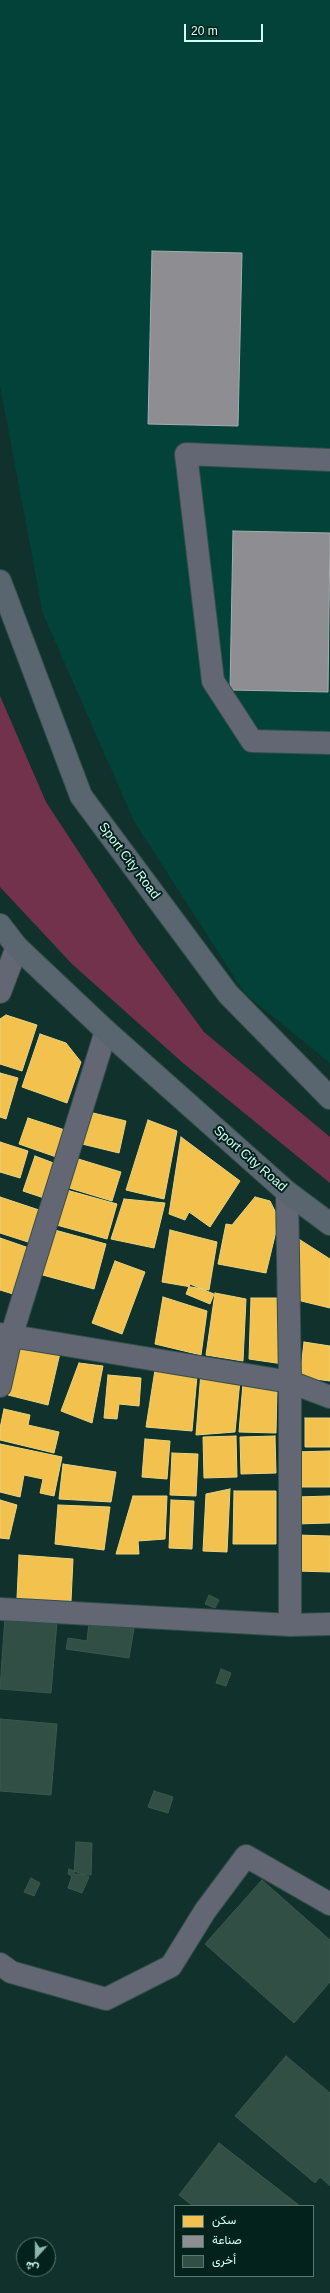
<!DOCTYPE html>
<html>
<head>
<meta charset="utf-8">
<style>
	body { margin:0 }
	#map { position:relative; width:330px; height:2293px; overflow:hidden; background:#11312c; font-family:Arial,Vazirmatn,sans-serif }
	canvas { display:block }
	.legend { position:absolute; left:174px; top:2205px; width:140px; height:72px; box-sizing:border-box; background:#03221c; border:1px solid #567a72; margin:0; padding:5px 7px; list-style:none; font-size:12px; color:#d2fff3 }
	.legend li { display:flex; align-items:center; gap:8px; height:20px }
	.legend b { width:20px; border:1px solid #567a72 }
	.north { position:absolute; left:16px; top:2237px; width:40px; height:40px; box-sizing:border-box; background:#03221c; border:1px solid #567a72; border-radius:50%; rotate:201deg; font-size:11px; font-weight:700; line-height:16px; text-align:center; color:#d2fff3 }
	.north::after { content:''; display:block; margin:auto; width:14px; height:18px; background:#8eb7ad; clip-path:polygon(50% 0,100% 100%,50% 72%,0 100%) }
	.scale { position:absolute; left:184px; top:24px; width:79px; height:18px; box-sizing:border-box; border:2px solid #d2fff3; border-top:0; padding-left:5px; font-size:12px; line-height:14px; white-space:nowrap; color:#d2fff3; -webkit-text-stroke:3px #03221c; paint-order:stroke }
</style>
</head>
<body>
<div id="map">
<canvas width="330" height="2293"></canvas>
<ul class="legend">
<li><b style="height:11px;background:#f2c14e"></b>سكن</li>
<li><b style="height:11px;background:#8d8d92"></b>صناعة</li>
<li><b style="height:11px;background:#324f46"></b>أخرى</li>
</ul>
<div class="north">ش</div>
<div class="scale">20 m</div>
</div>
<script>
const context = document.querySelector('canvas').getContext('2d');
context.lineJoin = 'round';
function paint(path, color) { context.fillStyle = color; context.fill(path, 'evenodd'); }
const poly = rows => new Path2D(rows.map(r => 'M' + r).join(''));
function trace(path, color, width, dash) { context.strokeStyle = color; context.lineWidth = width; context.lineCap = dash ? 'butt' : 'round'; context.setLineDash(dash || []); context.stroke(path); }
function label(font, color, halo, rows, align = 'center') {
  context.font = font + ' Arial,sans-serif'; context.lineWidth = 4; context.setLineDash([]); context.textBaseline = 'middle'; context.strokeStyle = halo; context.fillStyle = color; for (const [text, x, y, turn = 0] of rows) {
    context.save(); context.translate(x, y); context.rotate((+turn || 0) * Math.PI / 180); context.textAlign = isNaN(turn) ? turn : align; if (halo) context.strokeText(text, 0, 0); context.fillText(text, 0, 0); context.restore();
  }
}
paint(poly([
	[0,0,330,0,330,1063,245,994,134,821,43,614,0,386]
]), '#034238');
paint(poly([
	[0,696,46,802,137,941,204,1032,330,1137,330,1183,183,1063,72,964,0,887]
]), '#72324c');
const homes = poly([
	[6,1015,37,1025,22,1071,0,1064,0,1019,6,1015],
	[40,1034,66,1043,81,1062,67,1103,22,1087,40,1034],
	[0,1073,18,1078,6,1119,0,1117,0,1073],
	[85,1111,126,1121,119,1153,78,1143,85,1111],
	[28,1118,68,1131,59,1158,19,1144,28,1118],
	[148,1120,177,1131,164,1199,126,1190,148,1120],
	[181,1137,240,1181,210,1227,189,1212,185,1220,169,1214,181,1137],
	[0,1142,28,1151,20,1178,0,1172,0,1142],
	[35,1156,59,1165,47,1199,23,1191,35,1156],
	[75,1158,121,1172,112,1201,66,1187,75,1158],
	[63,1189,117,1204,107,1239,53,1224,63,1189],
	[0,1197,39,1210,28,1242,0,1233,0,1197],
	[255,1197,270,1201,279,1219,266,1273,218,1264,226,1224,232,1225,255,1197],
	[124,1199,165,1203,154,1248,111,1239,124,1199],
	[51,1229,106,1244,94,1289,39,1274,51,1229],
	[170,1230,217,1242,209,1290,162,1282,170,1230],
	[294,1236,330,1259,330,1308,293,1299,294,1236],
	[0,1238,29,1248,13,1294,0,1290,0,1238],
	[115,1261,145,1272,122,1334,92,1323,115,1261],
	[190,1284,214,1294,210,1304,186,1294,190,1284],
	[215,1293,246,1299,243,1361,206,1355,215,1293],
	[163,1297,207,1311,201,1355,155,1344,163,1297],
	[251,1298,284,1298,283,1364,249,1359,251,1298],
	[304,1342,330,1346,330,1381,300,1377,304,1342],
	[21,1343,60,1353,48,1405,8,1395,21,1343],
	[79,1363,103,1366,92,1423,61,1411,79,1363],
	[155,1370,197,1376,192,1431,146,1427,155,1370],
	[201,1372,240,1380,235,1432,196,1435,201,1372],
	[108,1375,141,1378,139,1406,119,1404,117,1419,104,1418,108,1375],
	[243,1383,277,1389,276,1433,239,1432,243,1383],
	[4,1409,30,1415,28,1425,59,1432,54,1453,0,1440,0,1428,4,1409],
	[305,1418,330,1418,330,1447,305,1447,305,1418],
	[236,1436,237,1477,204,1478,203,1437,236,1436],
	[275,1436,276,1473,241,1474,240,1437,275,1436],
	[145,1439,170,1441,167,1479,142,1477,145,1439],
	[0,1444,62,1457,54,1496,40,1493,43,1479,24,1475,20,1497,0,1492,0,1444],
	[330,1451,330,1487,294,1487,294,1452,330,1451],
	[172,1453,198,1454,196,1496,170,1495,172,1453],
	[63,1464,116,1472,111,1502,59,1499,63,1464],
	[230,1489,227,1552,203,1551,206,1494,230,1489],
	[234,1491,276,1491,276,1544,233,1544,234,1491],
	[133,1496,167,1496,165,1539,138,1541,139,1554,116,1554,133,1496],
	[330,1496,330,1523,296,1524,296,1497,330,1496],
	[0,1500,17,1505,9,1539,0,1538,0,1500],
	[171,1500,194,1501,192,1549,169,1548,171,1500],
	[58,1505,110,1507,104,1550,55,1544,58,1505],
	[297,1535,330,1536,330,1572,297,1571,297,1535],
	[19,1555,73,1559,71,1601,17,1598,19,1555]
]);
paint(homes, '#f2c14e');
trace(homes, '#e8d480', 1);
const industry = poly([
	[152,251,242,253,238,426,148,424,152,251],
	[233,531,330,533,328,692,230,690,233,531]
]);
paint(industry, '#8d8d92');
trace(industry, '#a2afaf', 1);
const building = poly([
	[209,1595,219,1600,215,1608,205,1604,209,1595],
	[5,1617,57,1622,51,1693,0,1689,5,1617],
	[89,1622,134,1628,129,1658,66,1649,68,1638,87,1641,89,1622],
	[221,1669,231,1673,226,1686,216,1683,221,1669],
	[0,1719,57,1724,51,1795,0,1791,0,1719],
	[154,1791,173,1797,168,1813,148,1807,154,1791],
	[76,1842,92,1843,91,1875,74,1874,76,1842],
	[69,1869,89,1877,82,1893,68,1888,72,1876,68,1874,69,1869],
	[31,1878,40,1883,34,1896,24,1892,31,1878],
	[262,1880,330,1940,330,1982,294,2023,205,1944,262,1880],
	[286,2056,330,2093,330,2186,320,2177,315,2183,235,2116,286,2056],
	[219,2143,300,2206,193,2206,179,2195,219,2143]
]);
paint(building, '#324f46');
trace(building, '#3a584e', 1);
const minor = poly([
	[330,460,186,454,213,681,252,741,330,743],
	[0,992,17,947],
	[287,1192,290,1382,290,1625],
	[0,1334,290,1382,330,1397],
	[0,1386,11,1337,106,1031],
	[0,1609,290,1625,330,1624],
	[0,1964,11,1972,106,1999,171,1966,205,1911,246,1856,330,1904]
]);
const major = poly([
	[0,581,81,796,228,994,330,1098],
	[0,925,17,947,106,1031,287,1192,330,1224]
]);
trace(minor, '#324f4a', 24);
trace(major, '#324f4a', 24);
trace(minor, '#636774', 22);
trace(major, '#5a666f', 22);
label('13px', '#d2fff3', '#03221c', [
	["Sport City Road",129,861,53],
	["Sport City Road",250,1159,41]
]);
</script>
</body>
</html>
